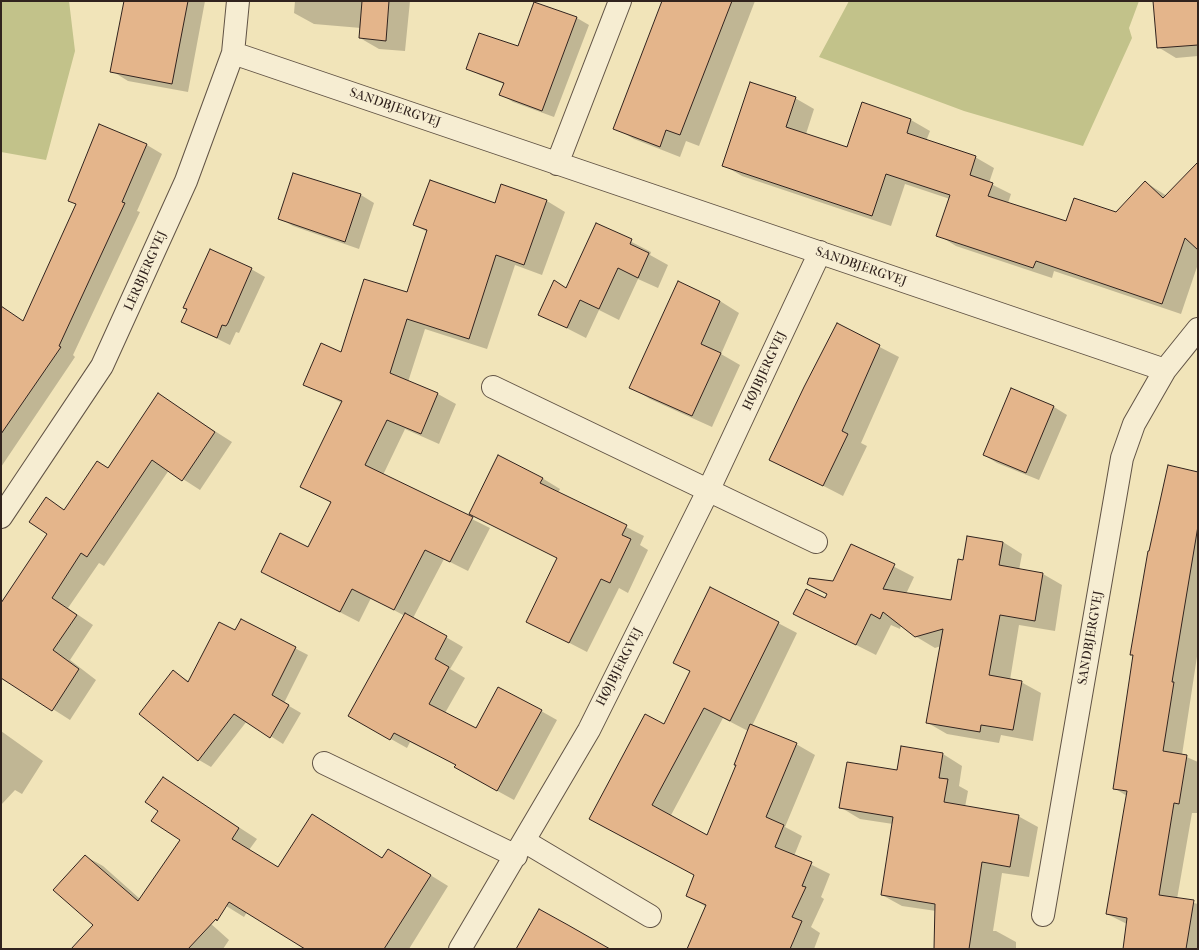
<!DOCTYPE html>
<html>
<head>
<meta charset="utf-8">
<style>
	body { margin:0 }
	#map { position:relative; width:1199px; height:950px; overflow:hidden; background:#f1e4b9; font-family:"IM FELL French Canon",serif }
	canvas { display:block }
	.frame { position:absolute; inset:0; border:2px solid #31231e; pointer-events:none }
</style>
</head>
<body>
<div id="map">
<canvas width="1199" height="950"></canvas>
<div class="frame"></div>
</div>
<script>
const context = document.querySelector('canvas').getContext('2d');
context.lineJoin = 'round';
function paint(path, color) { context.fillStyle = color; context.fill(path, 'evenodd'); }
const poly = rows => new Path2D(rows.map(r => 'M' + r).join(''));
function trace(path, color, width, dash) { context.strokeStyle = color; context.lineWidth = width; context.lineCap = dash ? 'butt' : 'round'; context.setLineDash(dash || []); context.stroke(path); }
function label(font, color, halo, rows, align = 'center') {
  context.font = font + ' "IM FELL French Canon",serif'; context.lineWidth = 3; context.setLineDash([]); context.textBaseline = 'middle'; context.strokeStyle = halo; context.fillStyle = color; for (const [text, x, y, turn = 0] of rows) {
    context.save(); context.translate(x, y); context.rotate((+turn || 0) * Math.PI / 180); context.textAlign = isNaN(turn) ? turn : align; if (halo) context.strokeText(text, 0, 0); context.fillText(text, 0, 0); context.restore();
  }
}
paint(poly([
	[1,1,69,1,75,51,46,160,1,152],
	[849,1,1139,1,1129,28,1132,38,1083,146,964,111,819,57]
]), '#c2c28a');
paint(poly([
	[125,1,205,1,188,92,128,81,112,71],
	[295,1,410,1,405,51,379,49,360,38,361,28,314,24,294,13],
	[670,1,755,1,699,146,686,141,680,157,634,139,615,128],
	[1154,1,1198,1,1198,56,1176,58,1158,47],
	[577,18,589,25,554,117,513,102,500,94,504,84,480,75,467,68,518,47],
	[795,98,814,109,806,134,848,148,862,104,911,120,930,131,926,141,975,157,994,168,989,183,1011,194,1008,203,1066,223,1116,213,1145,182,1167,196,1198,163,1198,264,1181,314,1054,271,1052,278,956,246,938,235,950,199,905,184,891,226,742,176,723,165],
	[100,125,147,145,162,154,137,211,140,212,73,355,75,357,1,467,1,324,9,313,24,321,77,205,69,200],
	[502,185,547,201,565,212,542,275,515,265,487,349,425,329,408,382,438,394,456,404,439,444,405,429,383,475,490,528,468,571,444,559,413,618,463,647,450,669,465,678,445,713,476,729,541,711,557,720,514,800,472,777,457,765,410,742,407,748,366,725,405,616,371,598,359,622,262,572,309,548,332,503,302,487,342,403,305,384,342,353,407,293,427,232,415,225,495,204],
	[361,195,374,203,359,249,293,226,279,218],
	[597,224,651,252,650,255,668,265,658,288,638,279,619,320,599,310,586,338,539,314,566,289],
	[251,269,265,277,239,333,236,332,230,345,183,322,188,310,185,308],
	[720,301,739,313,721,354,740,365,712,427,650,399,631,387],
	[837,325,899,357,861,443,867,446,843,496,771,459],
	[158,395,232,442,200,490,169,470,104,566,99,563,68,608,93,625,70,660,96,680,70,720,1,676,1,605,49,533,46,499,65,510,108,468],
	[1054,407,1067,415,1039,480,997,463,984,455],
	[1198,473,1198,650,1182,755,1198,762,1198,806,1197,813,1192,813,1177,899,1198,904,1198,949,1123,949,1127,924,1107,914,1127,796,1114,788,1150,552],
	[542,478,560,489,558,493,644,536,640,545,648,550,628,593,619,588,587,652,527,621,558,558,470,514],
	[1003,542,1022,554,1019,570,1043,574,1062,585,1055,631,1019,625,1010,680,1021,682,1041,693,1033,741,1001,735,999,743,947,734,928,723,941,646,935,648,915,636,901,625,900,629,891,625,876,655,795,614,826,600,828,595,809,584,834,582,852,545,914,577,906,594,952,601,964,561],
	[241,620,308,655,284,703,301,713,283,744,247,721,211,767,199,760,173,671,190,682,235,632],
	[778,623,797,633,752,726,796,744,815,755,785,827,802,836,794,856,830,874,821,897,824,899,811,927,820,933,814,949,688,949,706,907,687,895,695,875,590,819,664,726,691,672,674,662],
	[723,718,748,731,737,765,708,837,670,817],
	[1,731,43,761,22,794,15,790,1,805],
	[943,754,962,766,959,786,968,791,965,807,1018,816,1038,827,1029,877,1002,873,993,931,996,931,1016,942,1016,949,935,949,936,911,902,906,882,895,893,824,860,819,840,807,898,772],
	[163,778,257,839,249,850,279,868,383,859,406,860,448,886,409,949,306,949,247,912,244,917,202,891,191,906,229,940,223,949,73,949,94,925,85,856,103,866,140,899,181,839,159,811]
]), '#0003');
const building = poly([
	[124,1,188,1,172,84,110,72,124,1],
	[362,1,389,1,386,41,359,38,362,1],
	[662,1,732,1,680,135,666,130,660,147,613,129,662,1],
	[1153,1,1198,1,1198,45,1157,48,1153,1],
	[534,2,577,17,542,111,499,95,504,83,466,69,479,33,518,46,534,2],
	[750,82,796,97,786,127,847,147,862,102,911,119,907,133,976,156,970,175,993,183,988,196,1066,221,1074,198,1116,212,1145,181,1163,198,1198,162,1198,250,1185,238,1162,304,1036,261,1033,268,936,236,950,195,886,174,872,216,722,166,750,82],
	[99,124,147,144,122,202,125,203,59,346,61,347,1,434,1,306,23,321,76,204,68,201,99,124],
	[293,173,361,194,345,242,278,219,293,173],
	[430,180,495,203,501,184,547,200,524,265,496,255,469,339,407,319,390,373,438,393,421,434,387,420,365,465,473,517,450,562,425,550,394,610,352,589,340,612,261,572,280,533,308,547,331,502,300,487,342,401,303,385,321,343,341,352,364,279,407,292,427,230,413,225,430,180],
	[596,223,632,239,630,244,649,253,638,278,618,268,599,309,580,300,567,328,538,315,554,280,566,288,596,223],
	[210,249,252,268,228,323,226,326,222,325,217,338,181,322,187,309,183,308,210,249],
	[678,281,720,301,701,344,721,353,692,416,629,388,678,281],
	[837,323,880,345,842,431,848,434,823,486,769,460,804,387,837,323],
	[1011,388,1054,406,1026,473,983,455,1011,388],
	[158,393,215,432,182,481,152,460,87,557,81,553,52,598,77,615,53,650,79,669,52,711,1,678,1,603,47,534,29,522,46,497,64,510,97,461,108,468,158,393],
	[498,455,543,478,540,483,627,525,622,535,631,539,610,583,601,579,569,643,526,622,557,558,469,514,498,455],
	[1168,465,1198,472,1198,526,1172,682,1174,682,1163,751,1187,755,1179,804,1174,803,1159,895,1194,900,1186,949,1123,949,1127,918,1106,914,1127,791,1113,789,1133,655,1130,655,1148,551,1149,551,1168,465],
	[967,536,1003,542,999,565,1043,573,1035,621,1000,615,989,675,1022,681,1013,730,981,725,980,732,926,723,943,629,915,637,883,612,880,619,871,614,856,645,793,614,806,589,825,598,827,594,807,584,809,578,833,581,851,544,895,564,883,589,951,600,958,559,963,560,967,536],
	[710,587,779,622,730,721,704,708,652,805,707,835,736,765,734,765,750,724,797,743,766,817,784,825,775,847,812,862,802,886,806,887,792,917,802,921,790,949,687,949,706,905,686,896,694,875,589,819,645,714,664,724,690,671,673,663,710,587],
	[405,613,447,636,435,659,449,667,429,704,476,728,498,687,542,710,497,791,454,767,456,765,394,733,390,740,348,716,405,613],
	[241,619,296,647,272,695,289,705,270,738,234,714,198,761,139,714,173,670,188,682,219,622,235,630,241,619],
	[901,746,943,753,939,778,948,779,944,802,1019,815,1010,867,982,862,969,949,934,949,935,904,881,895,893,817,839,808,847,762,897,770,901,746],
	[163,777,239,828,232,839,278,867,312,814,382,858,388,849,431,875,384,949,305,949,229,902,217,921,216,919,188,949,71,949,93,925,53,890,85,855,138,901,180,840,151,821,158,811,145,802,163,777],
	[539,909,568,925,610,949,516,949,539,909]
]);
paint(building, '#e4b58b');
trace(building, '#31231e', 1);
const minor = poly([
	[233,53,1165,370],
	[557,164,620,1],
	[493,387,816,542],
	[1,517,102,366,186,181,233,53,238,1],
	[324,763,516,856],
	[524,841,650,916],
	[1043,915,1122,458,1134,424,1165,370,1198,329],
	[460,949,589,730,709,489,820,252]
]);
trace(minor, '#615345', 24);
trace(minor, '#f6edd2', 22);
label('13px', '#31231e', '#f6edd2', [
	["SANDBJERGVEJ",395,108,19],
	["SANDBJERGVEJ",861,267,19],
	["LERBJERGVEJ",146,271,-66],
	["HØJBJERGVEJ",765,371,-65],
	["SANDBJERGVEJ",1091,638,-80],
	["HØJBJERGVEJ",620,667,-63]
]);
</script>
</body>
</html>
